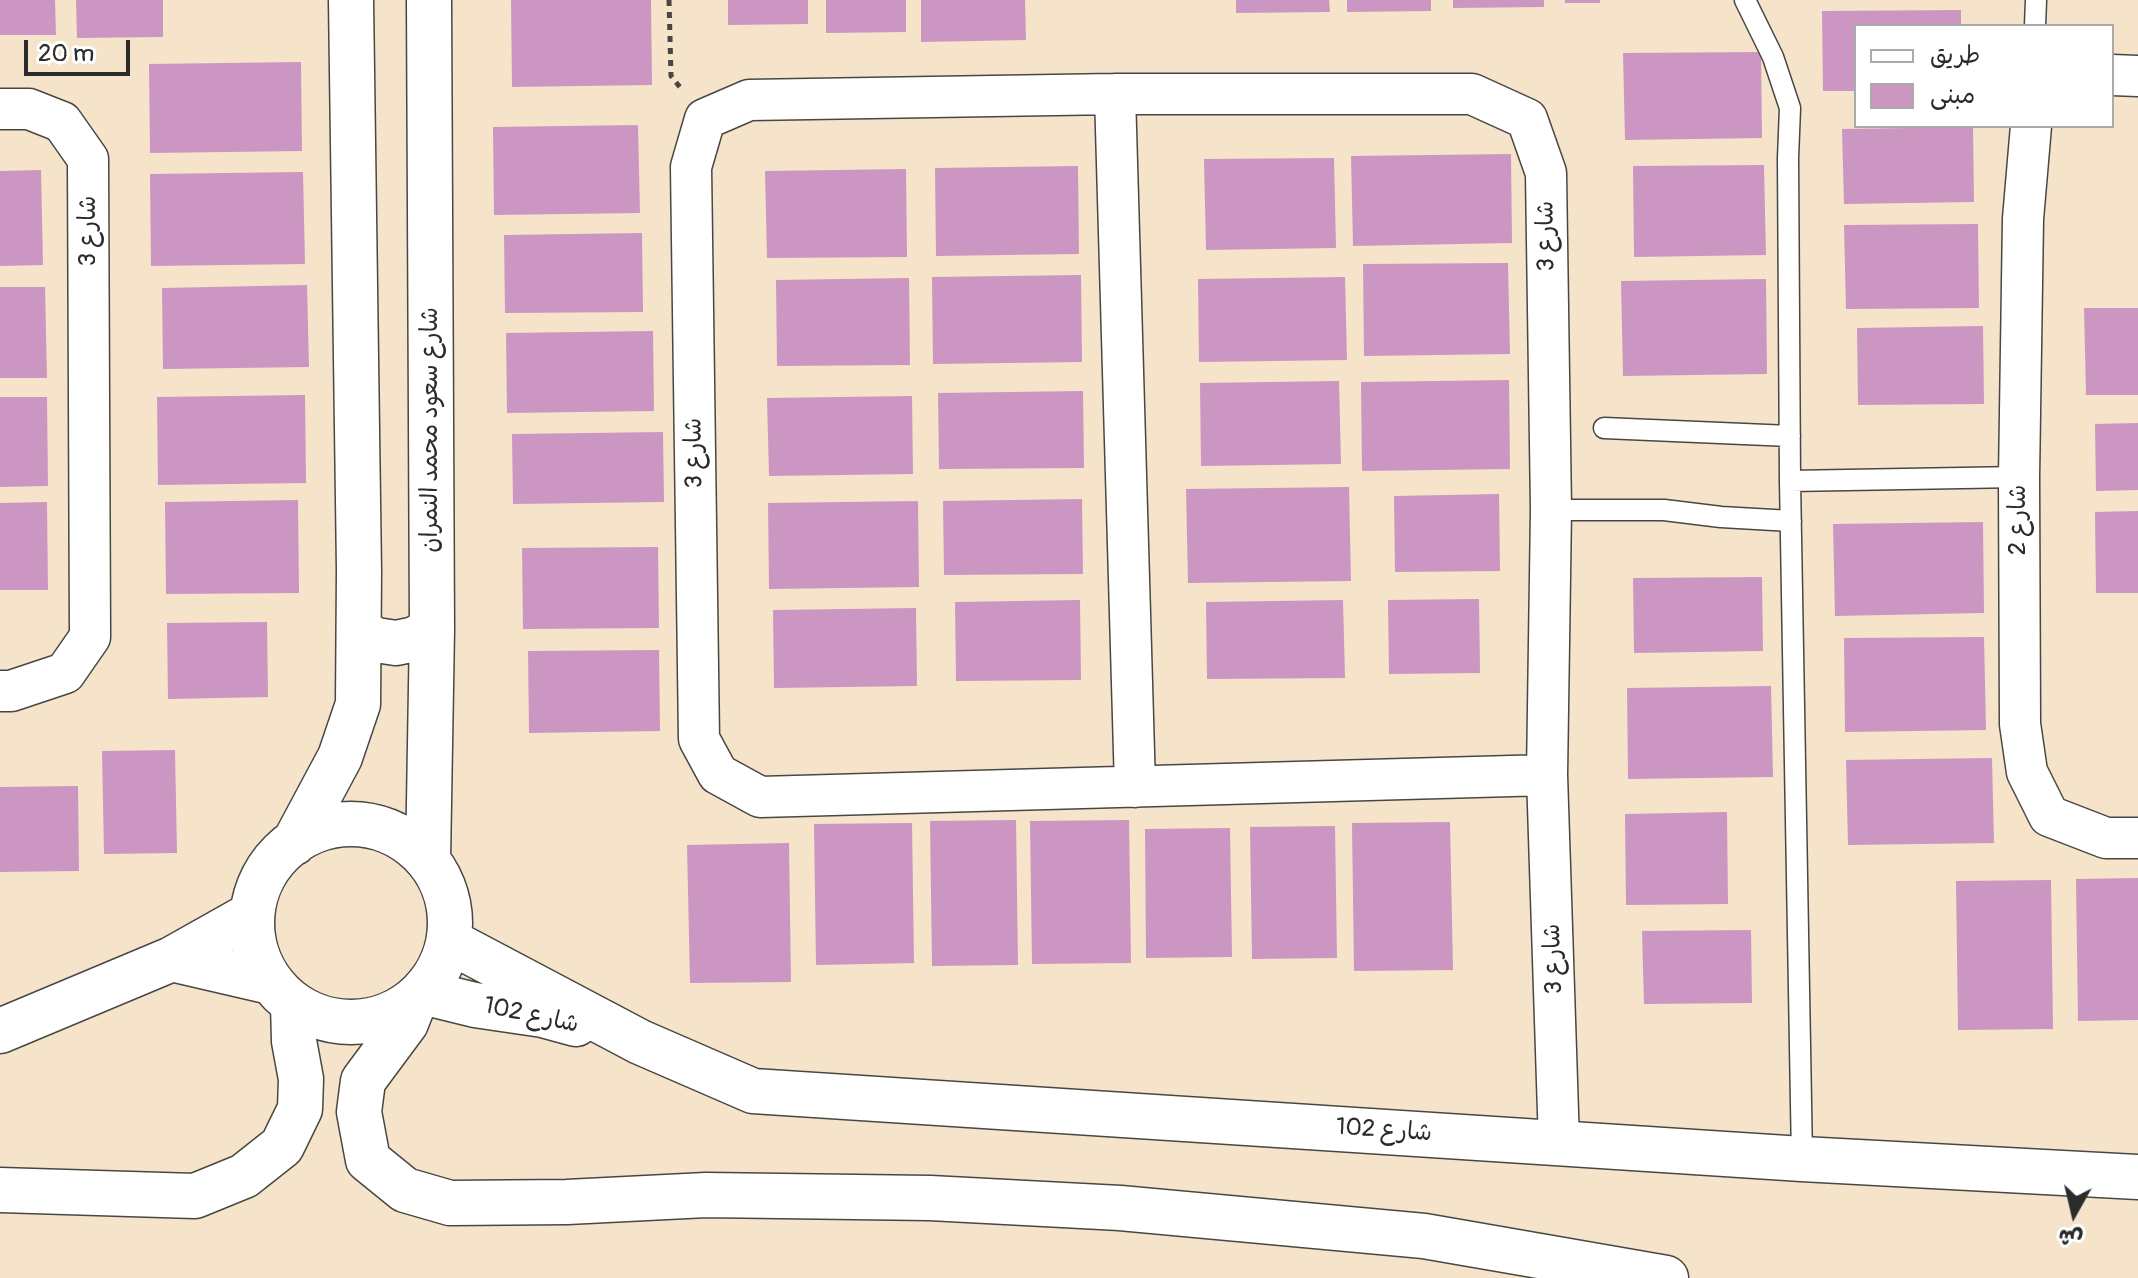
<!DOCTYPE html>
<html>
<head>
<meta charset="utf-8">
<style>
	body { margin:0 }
	#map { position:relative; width:2138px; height:1278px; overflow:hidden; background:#f5e3ca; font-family:Pangolin,"Playpen Sans Arabic",sans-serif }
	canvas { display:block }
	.legend { position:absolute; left:1854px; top:24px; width:260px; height:104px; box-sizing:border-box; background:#fff; border:2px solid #aaa; margin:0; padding:10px 14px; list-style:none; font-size:24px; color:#2b2b2b }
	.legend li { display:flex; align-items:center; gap:16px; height:40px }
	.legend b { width:40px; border:2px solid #aaa }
	.north { position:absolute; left:2034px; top:1174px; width:80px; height:80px; -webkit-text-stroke:6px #fff; paint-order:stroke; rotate:188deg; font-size:22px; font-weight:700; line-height:32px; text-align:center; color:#2b2b2b }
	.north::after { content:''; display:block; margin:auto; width:28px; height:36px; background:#2b2b2b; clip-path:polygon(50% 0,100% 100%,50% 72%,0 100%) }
	.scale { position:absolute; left:24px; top:40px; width:106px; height:36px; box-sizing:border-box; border:4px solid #2b2b2b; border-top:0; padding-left:10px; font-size:24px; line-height:28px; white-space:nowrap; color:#2b2b2b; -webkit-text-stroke:6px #fff; paint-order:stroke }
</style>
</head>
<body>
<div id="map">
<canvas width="2138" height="1278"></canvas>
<ul class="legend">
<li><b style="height:10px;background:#fff"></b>طريق</li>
<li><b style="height:22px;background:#cc96c2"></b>مبنى</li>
</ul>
<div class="north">ش</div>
<div class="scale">20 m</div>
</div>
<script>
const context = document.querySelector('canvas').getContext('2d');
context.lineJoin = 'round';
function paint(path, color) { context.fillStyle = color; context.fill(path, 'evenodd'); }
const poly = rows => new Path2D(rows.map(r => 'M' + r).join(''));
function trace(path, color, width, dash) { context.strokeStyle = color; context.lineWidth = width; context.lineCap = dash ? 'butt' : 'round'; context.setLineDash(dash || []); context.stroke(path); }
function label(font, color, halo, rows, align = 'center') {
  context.font = font + ' Pangolin,"Playpen Sans Arabic",sans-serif'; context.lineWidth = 6; context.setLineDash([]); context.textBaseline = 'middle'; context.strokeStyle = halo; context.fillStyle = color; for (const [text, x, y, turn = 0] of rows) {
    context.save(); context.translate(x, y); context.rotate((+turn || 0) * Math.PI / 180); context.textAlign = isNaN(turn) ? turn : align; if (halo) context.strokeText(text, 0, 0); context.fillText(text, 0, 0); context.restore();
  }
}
paint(poly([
	[0,0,55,0,56,35,0,35],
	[76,0,163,0,163,37,77,38],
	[511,0,651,0,652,85,512,87],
	[728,0,808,0,808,24,728,25],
	[826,0,906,0,906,32,826,33],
	[921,0,1025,0,1026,40,921,42],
	[1236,0,1329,0,1330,12,1236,13],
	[1347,0,1431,0,1431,11,1347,12],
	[1453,0,1544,0,1544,7,1453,8],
	[1565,0,1600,0,1600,3,1565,3],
	[1961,10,1961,26,1856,26,1856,91,1823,91,1822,11],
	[1761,52,1762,138,1625,140,1623,53],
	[301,62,302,151,150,153,149,64],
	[638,125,640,213,494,215,493,127],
	[1973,127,1974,202,1844,204,1842,129],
	[1511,154,1512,243,1353,246,1351,156],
	[1334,158,1336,248,1206,250,1204,159],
	[1764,165,1766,255,1634,257,1633,166],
	[1078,166,1079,254,936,256,935,168],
	[906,169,907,257,767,258,765,171],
	[41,170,43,265,0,266,0,171],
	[303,172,305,264,151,266,150,174],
	[1978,224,1979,308,1846,309,1844,225],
	[642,233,643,312,505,313,504,235],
	[1508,263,1510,354,1364,356,1363,264],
	[1081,275,1082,362,933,364,932,277],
	[1345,277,1347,360,1199,362,1198,279],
	[909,278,910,365,777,366,776,280],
	[1766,279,1767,374,1623,376,1621,281],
	[307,285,309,367,163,369,162,288],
	[0,287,45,287,47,378,0,378],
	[2084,308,2138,308,2138,395,2086,395],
	[1983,326,1984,404,1858,405,1857,328],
	[653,331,654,411,507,413,506,333],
	[1509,380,1510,469,1362,471,1361,382],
	[1339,381,1341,464,1201,466,1200,383],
	[1083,391,1084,468,939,469,938,393],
	[305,395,306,483,158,485,157,397],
	[912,396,913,474,769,476,767,398],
	[0,397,47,397,48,486,0,487],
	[2138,423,2138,490,2096,491,2095,424],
	[663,432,664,502,513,504,512,434],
	[1349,487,1351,581,1188,583,1186,489],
	[1499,494,1500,571,1395,572,1394,496],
	[1082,499,1083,574,944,575,943,501],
	[298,500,299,593,166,594,165,502],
	[918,501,919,587,769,589,768,503],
	[47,502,48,590,0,590,0,503],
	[2138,511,2138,593,2096,593,2095,512],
	[1983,522,1984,613,1835,616,1833,524],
	[658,547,659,628,523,629,522,548],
	[1762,577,1763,651,1634,653,1633,578],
	[1479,599,1480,673,1389,674,1388,600],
	[1080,600,1081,680,956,681,955,602],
	[1343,600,1345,678,1207,679,1206,602],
	[916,608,917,686,774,688,773,610],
	[267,622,268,697,168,699,167,623],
	[1984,637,1986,730,1845,732,1844,638],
	[659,650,660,731,529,733,528,651],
	[1771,686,1773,777,1628,779,1627,688],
	[175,750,177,853,104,854,102,751],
	[1992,758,1994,843,1848,845,1846,760],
	[78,786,79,871,0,872,0,787],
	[1727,812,1728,904,1626,905,1625,814],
	[1016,820,1018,965,932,966,930,821],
	[1129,820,1131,963,1032,964,1030,821],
	[1450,822,1453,970,1354,971,1352,823],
	[912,823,914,963,816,965,814,824],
	[1335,826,1337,958,1252,959,1250,827],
	[1230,828,1232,957,1146,958,1145,829],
	[789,843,791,982,690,983,687,845],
	[2138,878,2138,1020,2078,1021,2076,879],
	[2051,880,2053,1029,1958,1030,1956,881],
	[1751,930,1752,1003,1644,1004,1642,931]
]), '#cc96c2');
const lane = poly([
	[1745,0,1773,57,1790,108,1788,158,1790,481,1802,1159],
	[2035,26,2036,0],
	[1604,428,1790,436],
	[1790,481,2019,477],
	[1551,510,1664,510,1721,517,1791,521]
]);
const street = poly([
	[2112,75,2138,76],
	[1115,94,1135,787],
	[0,109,29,109,62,122,88,159,90,637,65,673,11,691,0,691],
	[2031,126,2023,219,2019,477,2020,724,2027,772,2049,816,2106,838,2138,838],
	[1547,775,760,797,718,774,699,739,691,167,705,119,749,100,1115,94,1472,94,1527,119,1546,173,1551,510,1547,775,1559,1143]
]);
const secondary = poly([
	[359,631,376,640,396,643,415,639,432,629],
	'252 923a99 99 0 1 1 198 0a99 99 0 1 1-198 0Z',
	[294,843,340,757,358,704,359,571,351,0],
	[428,860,432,629,429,0],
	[449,941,640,1042,753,1091,1802,1159,2138,1177],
	[172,959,271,982],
	[422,992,475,1005,543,1015,576,1024],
	[0,1031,172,959,252,914]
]);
const highway = poly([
	[415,1000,406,1023,363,1081,359,1112,368,1160,405,1190,450,1203,567,1202,706,1195,930,1198,1120,1208,1424,1236,1666,1278],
	[0,1190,195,1196,244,1176,282,1146,300,1109,301,1079,294,1041,293,1004]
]);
trace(lane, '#494743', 23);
trace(street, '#494743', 43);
trace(secondary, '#494743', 47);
trace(highway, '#494743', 47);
trace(poly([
	[669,0,671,76,683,91]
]), '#494743', 5, [6, 6]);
trace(lane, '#fff', 20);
trace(street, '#fff', 40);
trace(secondary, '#fff', 44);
trace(highway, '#fff', 44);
label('24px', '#2b2b2b', '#fff', [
	["شارع 3",89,231,-90],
	["شارع 3",1547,236,-91],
	["شارع سعود محمد النمران",431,430,-90],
	["شارع 3",695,453,-91],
	["شارع 2",2019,520,-90],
	["شارع 3",1554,959,-92],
	["شارع 102",531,1016,12],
	["شارع 102",1384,1131,4]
]);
</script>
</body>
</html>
